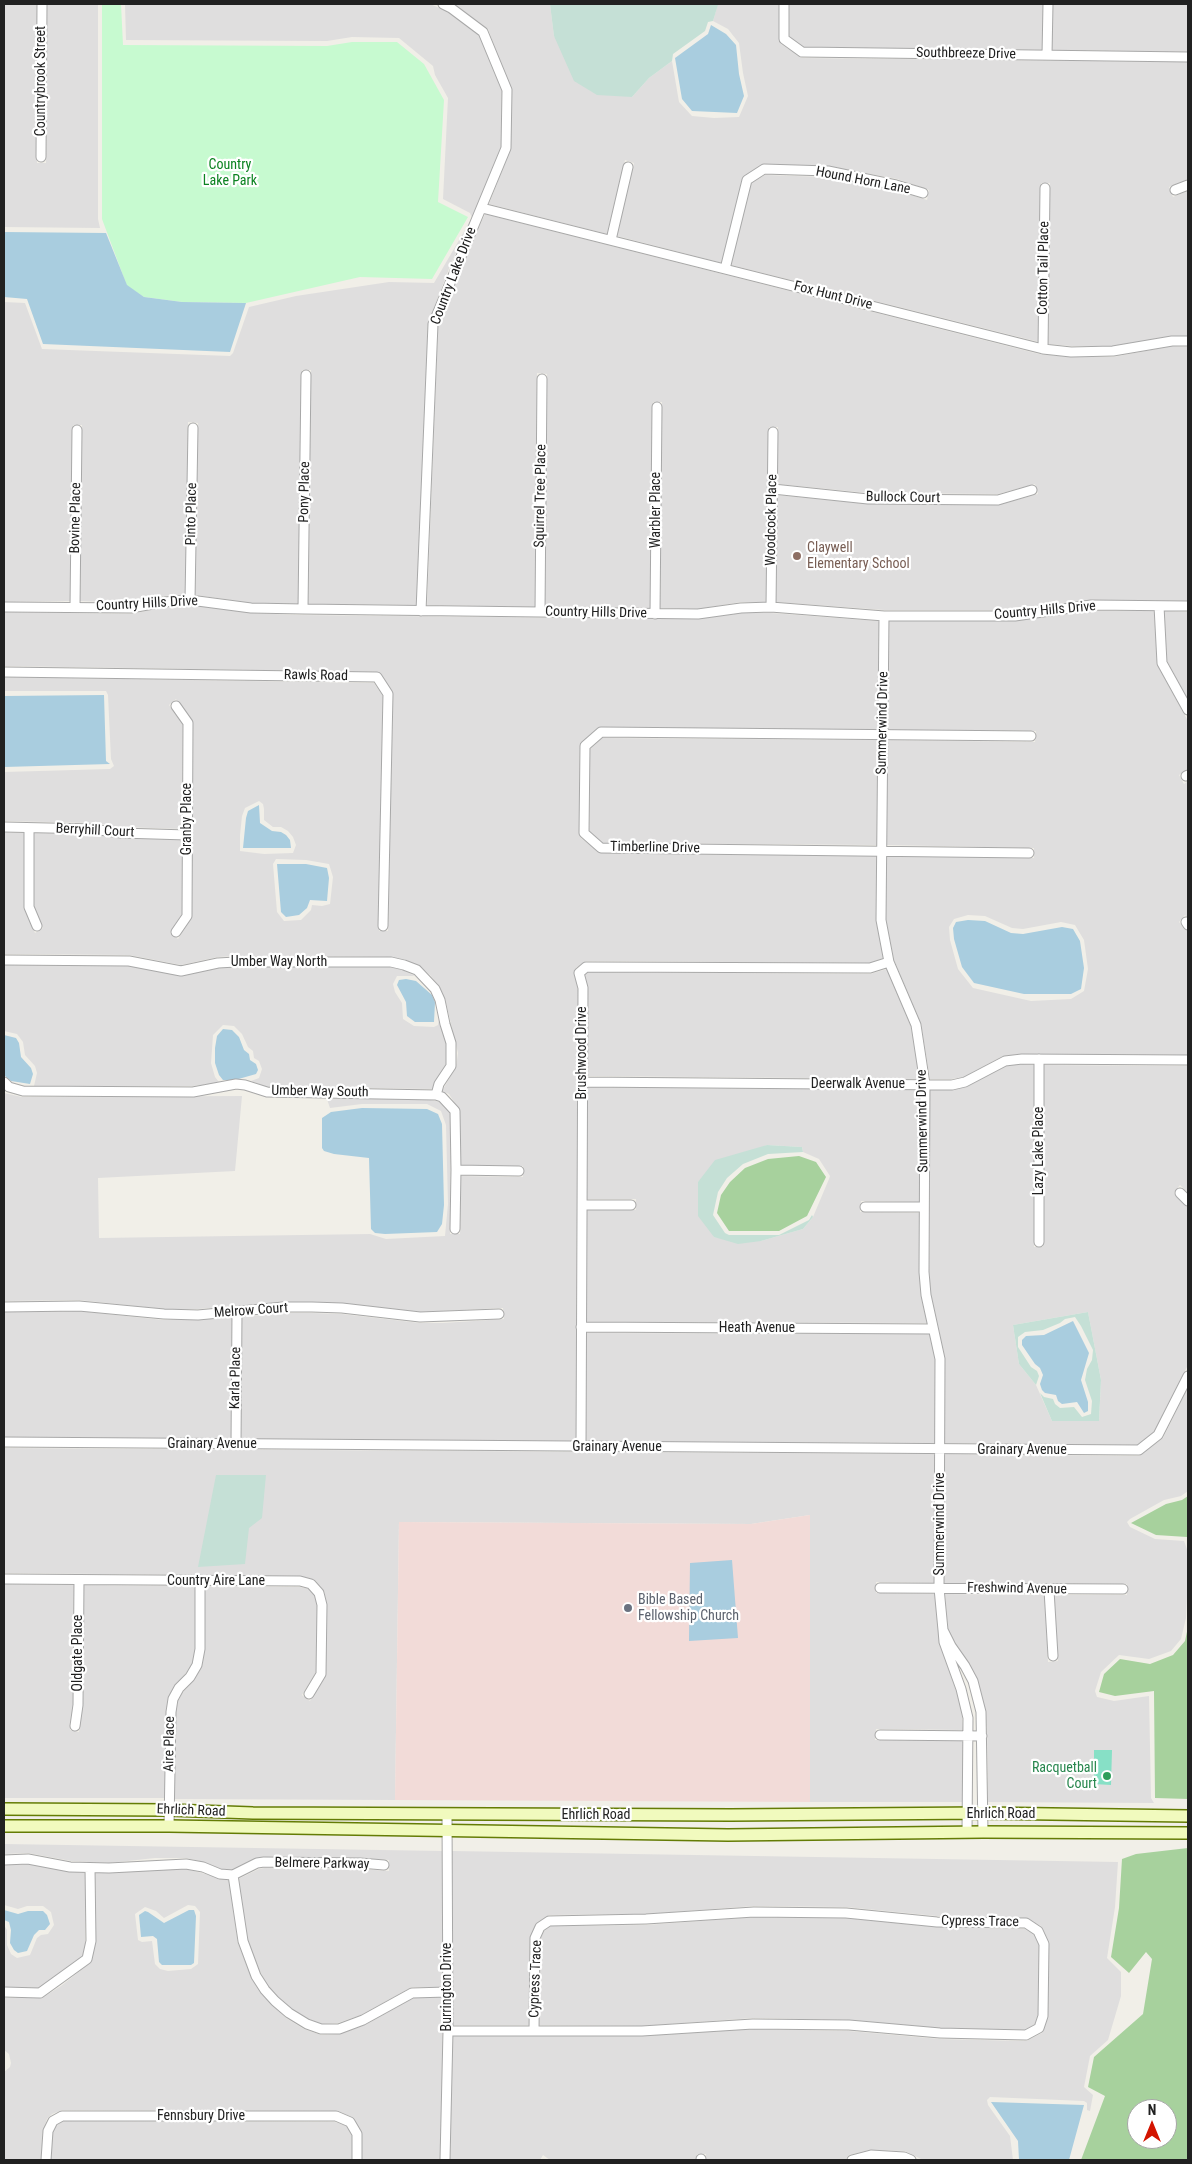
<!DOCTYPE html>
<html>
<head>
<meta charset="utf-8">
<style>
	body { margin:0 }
	#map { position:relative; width:1192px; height:2164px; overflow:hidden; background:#f1efe8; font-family:"Roboto Condensed",sans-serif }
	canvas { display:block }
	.frame { position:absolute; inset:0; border:5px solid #212121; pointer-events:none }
	.north { position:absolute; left:1127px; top:2099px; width:50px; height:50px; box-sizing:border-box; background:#fff; border:1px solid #a6a6a6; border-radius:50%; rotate:0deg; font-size:14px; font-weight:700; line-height:20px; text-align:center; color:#212121 }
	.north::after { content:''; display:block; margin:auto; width:18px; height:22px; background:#d31400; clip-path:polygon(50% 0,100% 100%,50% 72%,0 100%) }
</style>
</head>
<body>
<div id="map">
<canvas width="1192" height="2164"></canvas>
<div class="frame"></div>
<div class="north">N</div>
</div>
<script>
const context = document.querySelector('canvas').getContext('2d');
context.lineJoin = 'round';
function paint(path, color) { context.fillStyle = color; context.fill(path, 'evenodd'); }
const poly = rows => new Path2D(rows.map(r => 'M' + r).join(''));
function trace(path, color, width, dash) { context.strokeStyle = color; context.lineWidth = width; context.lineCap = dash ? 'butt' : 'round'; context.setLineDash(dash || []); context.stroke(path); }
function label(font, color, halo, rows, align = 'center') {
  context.font = font + ' "Roboto Condensed",sans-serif'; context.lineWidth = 4.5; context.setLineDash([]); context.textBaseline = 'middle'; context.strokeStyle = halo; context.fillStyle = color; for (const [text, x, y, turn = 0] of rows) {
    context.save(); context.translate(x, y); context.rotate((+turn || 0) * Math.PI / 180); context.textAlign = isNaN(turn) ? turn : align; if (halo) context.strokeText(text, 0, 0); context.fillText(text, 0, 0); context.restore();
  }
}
paint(poly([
	[4,4,37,4,37,163,46,163,47,4,98,4,98,219,100,228,4,227],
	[125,4,430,4,449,12,479,35,502,91,501,147,477,206,450,266,428,324,417,605,308,604,311,370,302,370,299,604,252,603,195,595,198,423,188,422,186,595,163,596,131,603,80,601,82,425,73,425,71,601,4,602,4,302,25,303,42,349,230,356,233,353,249,307,296,296,389,282,434,283,472,218,470,213,443,199,448,98,435,75,433,66,399,38,352,37,327,41,126,40],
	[454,4,550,4,554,36,632,97,649,78,672,61,679,102,692,116,714,118,739,117,748,96,743,73,739,43,728,29,713,21,718,4,779,4,779,39,781,44,802,58,1188,62,1188,179,1169,187,1173,197,1188,191,1188,336,1172,336,1113,346,1071,346,1048,344,1050,183,1041,183,1039,342,731,265,751,183,765,175,828,177,895,190,927,200,929,190,897,179,828,166,762,165,743,178,722,263,617,236,634,163,625,160,607,234,489,204,511,148,511,91,488,29],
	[789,4,1043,4,1043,50,803,47,788,36],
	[1052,4,1188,4,1188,52,1052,50],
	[485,214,1039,354,1071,357,1113,357,1172,346,1188,347,1188,601,1091,600,1015,610,884,610,776,602,777,495,868,504,998,505,1038,494,1035,484,998,494,868,493,777,484,778,427,769,427,766,602,741,602,698,609,660,608,662,402,653,402,650,608,544,607,547,374,537,373,535,607,427,605,438,326,459,270],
	[190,605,251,613,298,615,698,619,742,613,771,613,879,621,878,730,601,727,582,742,580,746,579,833,581,838,601,853,877,856,876,920,884,958,869,963,586,961,576,968,574,974,578,989,576,1442,240,1439,242,1317,283,1313,312,1313,342,1314,420,1323,443,1323,504,1319,503,1308,421,1312,342,1303,312,1302,282,1302,198,1309,164,1309,79,1300,4,1301,4,1093,22,1097,242,1096,235,1171,98,1178,99,1238,370,1234,386,1239,445,1236,448,1204,446,1125,441,1111,427,1104,362,1104,330,1108,327,1099,427,1099,440,1102,444,1106,450,1113,451,1121,450,1234,460,1234,461,1176,523,1177,523,1166,461,1165,459,1110,449,1094,442,1091,456,1067,458,1053,445,999,439,986,430,975,419,966,406,960,391,957,236,956,218,957,181,965,129,955,4,954,4,832,24,833,24,907,35,933,43,928,34,906,34,833,92,834,121,838,182,840,182,914,170,933,178,939,191,916,193,723,176,699,169,705,183,725,182,829,122,827,92,823,4,821,4,772,110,769,114,766,111,759,108,695,106,691,4,691,4,677,374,683,383,696,379,931,388,931,393,694,381,674,377,672,4,666,4,612,131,614,165,607],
	[259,801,263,804,264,809,264,820,273,827,281,827,288,831,293,837,296,845,293,853,264,854,240,851,240,835,242,816,245,808],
	[276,859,306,860,329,864,333,877,330,904,322,906,312,905,311,910,301,920,284,921,277,912,273,864],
	[1091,611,1154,611,1158,666,1188,721,1188,769,1179,775,1184,784,1188,781,1188,918,1185,915,1179,922,1188,932,1188,1055,1022,1054,1003,1056,964,1077,951,1079,930,1079,921,1024,894,960,886,920,886,856,1034,858,1034,848,886,845,888,740,1035,742,1036,731,888,730,889,621,1015,621],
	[968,915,985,916,1012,928,1023,929,1061,922,1075,925,1084,940,1088,969,1084,991,1071,999,1031,1001,973,988,958,969,950,940,949,927,954,919],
	[1164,611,1188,612,1188,700,1167,661],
	[602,738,878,740,877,845,603,843,589,831,590,749],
	[4,965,129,966,181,976,219,968,236,967,390,967,403,970,415,976,397,976,393,984,395,992,402,1003,403,1019,414,1026,434,1027,438,1025,439,1018,447,1044,446,1064,433,1089,267,1087,251,1081,259,1078,262,1069,259,1061,254,1058,253,1051,248,1047,242,1034,234,1026,223,1025,213,1035,211,1063,215,1077,219,1082,212,1084,193,1086,34,1086,37,1073,35,1066,25,1055,23,1042,17,1034,4,1031],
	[887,969,911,1027,920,1079,587,1076,587,988,584,975,587,972,870,974],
	[1023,1064,1034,1065,1034,1247,1043,1247,1044,1065,1188,1066,1188,1193,1180,1185,1174,1193,1188,1208,1188,1365,1155,1431,1138,1445,945,1443,945,1358,931,1294,929,1272,930,1090,952,1090,966,1087,1006,1066],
	[1088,1312,1101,1380,1099,1421,1052,1421,1036,1385,1019,1364,1013,1325],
	[587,1087,921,1090,919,1202,861,1201,860,1212,919,1213,919,1272,927,1323,586,1322,587,1210,636,1210,636,1199,587,1199],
	[767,1145,802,1147,803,1152,819,1159,830,1176,829,1179,813,1217,803,1229,761,1241,714,1237,698,1182],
	[79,1311,163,1320,232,1318,231,1439,4,1437,4,1312],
	[586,1333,930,1334,935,1360,935,1443,586,1442],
	[1188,1387,1188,1491,1181,1496,1164,1500,1130,1519,1127,1522,1130,1527,1155,1539,1184,1541,1188,1552,1188,1573,1186,1618,1181,1639,1171,1651,1149,1659,1119,1655,1101,1672,1095,1691,1097,1697,1114,1701,1149,1696,1151,1798,1154,1803,988,1802,987,1728,982,1695,970,1664,955,1643,948,1629,945,1594,1045,1595,1048,1662,1058,1661,1054,1595,1127,1595,1127,1584,944,1583,945,1454,1139,1456,1163,1438],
	[4,1448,935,1454,935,1583,876,1582,876,1593,935,1594,940,1644,961,1705,963,1730,876,1729,875,1740,963,1741,962,1802,810,1802,810,1515,751,1524,399,1522,395,1800,174,1799,175,1713,178,1701,183,1692,194,1680,202,1666,205,1649,205,1586,300,1587,309,1589,315,1596,318,1605,316,1672,302,1695,310,1701,325,1674,327,1605,324,1591,315,1580,300,1576,4,1573],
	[4,1584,74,1585,73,1704,70,1730,79,1732,83,1705,84,1585,195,1586,195,1649,193,1663,186,1673,175,1686,169,1698,166,1712,165,1798,4,1798],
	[4,1844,443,1851,443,1987,412,1987,361,2015,338,2023,322,2024,309,2019,291,2009,278,1997,268,1987,252,1956,248,1940,238,1879,259,1869,264,1868,360,1869,389,1871,389,1860,360,1858,264,1857,255,1859,232,1870,221,1869,204,1862,186,1858,155,1858,109,1863,71,1861,28,1853,4,1854],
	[452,1851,1118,1862,1115,1907,1107,1958,1121,1972,1121,1996,1108,2040,1090,2056,1084,2087,1093,2095,1090,2111,1087,2110,1087,2103,1084,2101,990,2097,987,2100,988,2105,1010,2136,1013,2160,923,2160,905,2151,869,2150,849,2155,845,2160,706,2160,706,2154,697,2154,696,2160,550,2160,543,2155,540,2160,450,2160,452,2036,642,2036,753,2029,849,2031,940,2039,1026,2041,1042,2033,1048,2016,1048,1944,1041,1926,1026,1918,937,1916,846,1907,754,1906,646,1914,549,1915,538,1922,530,1938,529,2025,453,2025],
	[28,1864,85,1873,85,1949,83,1956,39,1988,4,1987,4,1925,7,1930,7,1945,11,1954,17,1958,30,1955,37,1938,41,1935,48,1934,54,1925,51,1912,43,1906,27,1906,18,1909,4,1905,4,1865],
	[155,1869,186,1869,229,1880,238,1943,252,1979,261,1993,272,2005,286,2018,304,2029,321,2035,340,2034,365,2025,413,1998,443,1997,441,2160,362,2160,361,2131,352,2117,338,2111,62,2110,52,2114,47,2119,43,2131,41,2160,4,2160,4,2072,10,2067,11,2063,9,2054,4,2050,4,1998,42,1998,61,1986,91,1962,96,1941,95,1873],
	[188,1905,195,1906,200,1912,198,1964,191,1969,168,1971,160,1969,155,1964,152,1941,142,1942,138,1940,135,1914,145,1907,156,1911,164,1918],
	[754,1917,846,1918,936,1927,1025,1929,1035,1935,1039,1945,1038,2015,1035,2024,1025,2030,940,2028,849,2020,753,2018,642,2026,539,2025,540,1939,544,1931,551,1926,646,1925],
	[63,2121,335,2122,347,2126,352,2136,352,2160,51,2160,52,2133,57,2125]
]), '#dfdede');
paint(poly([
	[810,1515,810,1802,395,1800,399,1522,751,1524]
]), '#f2dbd8');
paint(poly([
	[799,1156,816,1162,826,1177,807,1216,779,1231,729,1231,717,1213,721,1195,730,1182,745,1168,768,1159],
	[1188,1496,1188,1541,1187,1537,1156,1535,1131,1523,1166,1504,1182,1500],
	[1188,1627,1188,1799,1155,1798,1154,1691,1115,1696,1099,1692,1104,1674,1120,1659,1150,1664,1173,1655,1185,1641],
	[1188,1848,1188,2160,1081,2160,1105,2096,1088,2087,1094,2057,1143,2014,1152,1959,1146,1952,1129,1973,1111,1957,1119,1908,1122,1859,1136,1854],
	[1137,2109,1167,2109,1167,2139,1137,2139]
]), '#a7d19d');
paint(poly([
	[550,4,718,4,718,5,713,21,708,22,705,31,673,54,672,61,649,78,632,97,597,95,574,81,554,36],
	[767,1145,802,1147,803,1152,768,1154,743,1164,727,1178,718,1192,713,1215,725,1233,729,1235,779,1235,809,1220,812,1215,813,1217,803,1229,761,1241,738,1244,714,1237,698,1216,698,1182,715,1160],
	[1088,1312,1101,1380,1099,1421,1052,1421,1040,1393,1044,1397,1053,1399,1055,1404,1060,1408,1074,1407,1082,1417,1091,1414,1092,1401,1085,1380,1087,1369,1092,1360,1093,1350,1081,1326,1075,1317,1065,1319,1060,1323,1043,1330,1025,1332,1018,1337,1018,1347,1031,1367,1037,1371,1039,1376,1036,1385,1019,1364,1013,1325],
	[216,1475,266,1475,262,1518,249,1528,245,1564,198,1567]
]), '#c5e0d6');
paint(poly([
	[102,4,121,4,123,45,327,46,352,42,397,42,424,64,444,100,438,202,468,217,432,279,360,277,246,303,182,302,144,297,127,286,102,219]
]), '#c7fad0');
paint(poly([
	[1094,1750,1112,1750,1111,1785,1094,1784]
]), '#87e0c6');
paint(poly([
	[711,25,726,34,736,45,739,74,744,96,737,113,692,111,682,99,675,58,708,34],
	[4,232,106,233,127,285,144,297,182,302,246,303,230,352,43,344,27,299,4,297],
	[104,695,106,761,110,764,4,767,4,696],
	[259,805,260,823,272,831,281,832,286,835,290,840,291,848,243,848,246,818,248,811],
	[277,864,306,864,327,868,329,878,327,901,310,900,307,908,299,915,286,917,281,912],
	[968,920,985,921,1011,933,1023,934,1062,927,1073,929,1080,941,1084,968,1081,989,1071,994,1024,994,974,983,962,967,954,939,953,928,956,922],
	[406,979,416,981,432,995,435,1002,434,1022,415,1022,407,1016,406,1002,397,985,399,980],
	[223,1029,232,1030,239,1037,244,1050,249,1054,250,1060,256,1064,258,1070,256,1074,235,1080,223,1080,219,1075,215,1063,215,1048,217,1036],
	[4,1035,16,1038,19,1043,21,1057,31,1068,33,1074,30,1084,11,1081,4,1075],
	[362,1108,427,1109,438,1114,442,1124,444,1205,442,1224,437,1232,385,1234,375,1233,371,1229,369,1158,334,1154,324,1151,322,1148,322,1118,331,1112],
	[1073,1321,1089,1353,1081,1380,1088,1402,1088,1411,1084,1413,1077,1402,1062,1404,1058,1401,1056,1395,1045,1393,1042,1390,1040,1384,1043,1375,1040,1368,1035,1364,1022,1345,1022,1340,1026,1336,1044,1335],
	[732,1560,738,1638,689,1641,690,1563],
	[4,1910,18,1914,28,1911,43,1911,47,1915,50,1924,45,1930,39,1930,34,1935,27,1951,18,1953,14,1950,10,1943,11,1930,9,1922,4,1920],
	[189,1910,194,1910,196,1916,194,1963,191,1965,162,1965,159,1962,157,1939,153,1936,141,1937,139,1915,145,1911,148,1912,164,1923],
	[991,2102,1084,2105,1069,2160,1019,2160,1018,2141]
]), '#a9cddf');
const minor = poly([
	[784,4,784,39,802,52,1188,57],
	[1047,55,1048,4],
	[41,157,42,4],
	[1175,190,1188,185],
	[482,208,1043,349,1071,352,1113,351,1172,341,1188,341],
	[611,240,628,167],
	[725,269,747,180,764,169,828,171,896,185,923,193],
	[1043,349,1045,188],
	[773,489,868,499,998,500,1032,490],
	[190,600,193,428],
	[1159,606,1162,663,1188,710],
	[4,607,131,608,164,602,190,600,251,608,303,609,698,614,741,608,771,607,884,616,1015,616,1091,605,1188,606],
	[75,607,77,430],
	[771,607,773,432],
	[303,609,306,375],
	[421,611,433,324,506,148,507,90,483,32,451,8,443,4],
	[540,612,542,379],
	[655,614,657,407],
	[884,616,881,920,889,962,916,1025,925,1084,924,1272,926,1295,940,1359,939,1588,943,1630],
	[4,672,377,677,388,694,383,926],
	[176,706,188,723,187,916,176,932],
	[1186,776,1188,775],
	[4,827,92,829,121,833,187,835],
	[29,828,29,907,37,926],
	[1029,853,601,848,584,833,585,746,601,732,1031,736],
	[1186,922,1188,925],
	[4,960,129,961,181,971,218,963,236,962,391,962,404,965,417,970,435,989,440,1000,445,1024,451,1043,451,1066,439,1084,436,1095],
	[4,1082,9,1087,23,1091,193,1092,236,1084,245,1085,267,1092,436,1095,442,1097,455,1111,456,1170],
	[582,1082,952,1085,965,1082,1005,1061,1022,1059,1188,1060],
	[1180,1193,1188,1201],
	[582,1205,631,1205],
	[865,1207,924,1207],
	[455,1229,456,1170,519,1171],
	[1039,1242,1039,1059],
	[4,1307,79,1306,164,1314,198,1315,283,1307,312,1307,342,1308,420,1317,499,1314],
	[581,1327,933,1329],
	[4,1442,1139,1450,1158,1435,1188,1376],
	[236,1444,237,1312],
	[581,1447,583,988,579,973,586,967,870,968,889,962],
	[4,1579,300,1581,311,1584,319,1593,322,1605,321,1674,309,1694],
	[880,1588,1123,1589],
	[1049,1590,1053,1656],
	[75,1726,78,1705,79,1580],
	[880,1735,982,1736],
	[169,1826,171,1712,173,1699,179,1688,190,1677,197,1665,200,1649,200,1580],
	[967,1832,968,1718,961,1689,944,1642,943,1630,951,1646,965,1666,973,1681,981,1712,983,1832],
	[4,1860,28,1859,70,1867,109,1868,186,1864,203,1867,220,1874,233,1875,257,1863,264,1862,360,1863,384,1865],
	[233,1875,243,1941,256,1976,265,1990,275,2001,289,2013,307,2024,321,2029,339,2029,363,2020,412,1993,447,1992],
	[754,1912,846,1913,937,1922,1026,1923,1038,1931,1044,1944,1043,2016,1039,2028,1026,2035,940,2033,849,2025,753,2024,642,2031,534,2031,535,1938,540,1927,549,1921,646,1919,754,1912],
	[4,1992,40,1993,87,1959,91,1941,90,1868],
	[448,2031,534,2031],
	[46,2160,48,2131,53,2121,62,2116,336,2116,350,2122,357,2134,357,2160],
	[445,2160,448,2031,447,1814],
	[701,2160,701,2159],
	[852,2160,871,2155,904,2157,911,2160]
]);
const secondary = poly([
	[4,1809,169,1810,253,1813,731,1815,983,1813,1188,1816],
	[4,1826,169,1826,728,1835,983,1832,1188,1833]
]);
trace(minor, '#a8a8a8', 11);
trace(secondary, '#647c05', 14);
trace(minor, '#fff', 9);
trace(secondary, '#f1fabe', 11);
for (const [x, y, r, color] of [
	[797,556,5,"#8d6e63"],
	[628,1608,5,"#6b7280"],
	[1107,1776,5,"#2e9e5b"]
]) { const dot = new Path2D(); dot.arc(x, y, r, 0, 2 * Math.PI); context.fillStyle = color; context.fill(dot); trace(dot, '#fff', 2); }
label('14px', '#212121', '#fff', [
	["Southbreeze Drive",966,54,1],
	["Countrybrook Street",41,81,-90],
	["Hound Horn Lane",863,181,11],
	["Cotton Tail Place",1044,268,-89],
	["Country Lake Drive",454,276,-69],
	["Fox Hunt Drive",833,296,14],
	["Pony Place",305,492,-89],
	["Squirrel Tree Place",541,496,-89],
	["Bullock Court",903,498,1],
	["Warbler Place",656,510,-90],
	["Pinto Place",192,514,-89],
	["Bovine Place",76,518,-89],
	["Woodcock Place",772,520,-89],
	["Country Hills Drive",147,604,-3],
	["Country Hills Drive",1045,611,-5],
	["Country Hills Drive",596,613,1],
	["Rawls Road",316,676,1],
	["Summerwind Drive",883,723,-89],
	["Granby Place",187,819,-90],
	["Berryhill Court",95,831,3],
	["Timberline Drive",655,848,1],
	["Umber Way North",279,962],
	["Brushwood Drive",582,1053,-90],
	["Deerwalk Avenue",858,1084],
	["Umber Way South",320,1092,1],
	["Summerwind Drive",923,1121,-91],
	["Lazy Lake Place",1039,1151,-90],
	["Melrow Court",251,1311,-4],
	["Heath Avenue",757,1328],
	["Karla Place",236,1378,-89],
	["Grainary Avenue",212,1444],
	["Grainary Avenue",617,1447],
	["Grainary Avenue",1022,1450],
	["Summerwind Drive",940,1524,-90],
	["Country Aire Lane",216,1581],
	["Freshwind Avenue",1017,1589,1],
	["Oldgate Place",78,1653,-90],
	["Aire Place",170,1744,-89],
	["Ehrlich Road",191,1811,2],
	["Ehrlich Road",1001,1814],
	["Ehrlich Road",596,1815],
	["Belmere Parkway",322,1864,1],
	["Cypress Trace",980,1922,1],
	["Cypress Trace",536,1979,-88],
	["Burrington Drive",447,1987,-90],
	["Fennsbury Drive",201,2116]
]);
label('14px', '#0c8321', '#fff', [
	["Country",230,165],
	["Lake Park",230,181]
]);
label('14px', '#785e54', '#fff', [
	["Claywell",807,548],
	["Elementary School",807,564]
], 'left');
label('14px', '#5b616d', '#fff', [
	["Bible Based",638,1600],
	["Fellowship Church",638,1616]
], 'left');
label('14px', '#27864d', '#fff', [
	["Racquetball",1097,1768],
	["Court",1097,1784]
], 'right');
</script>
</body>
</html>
